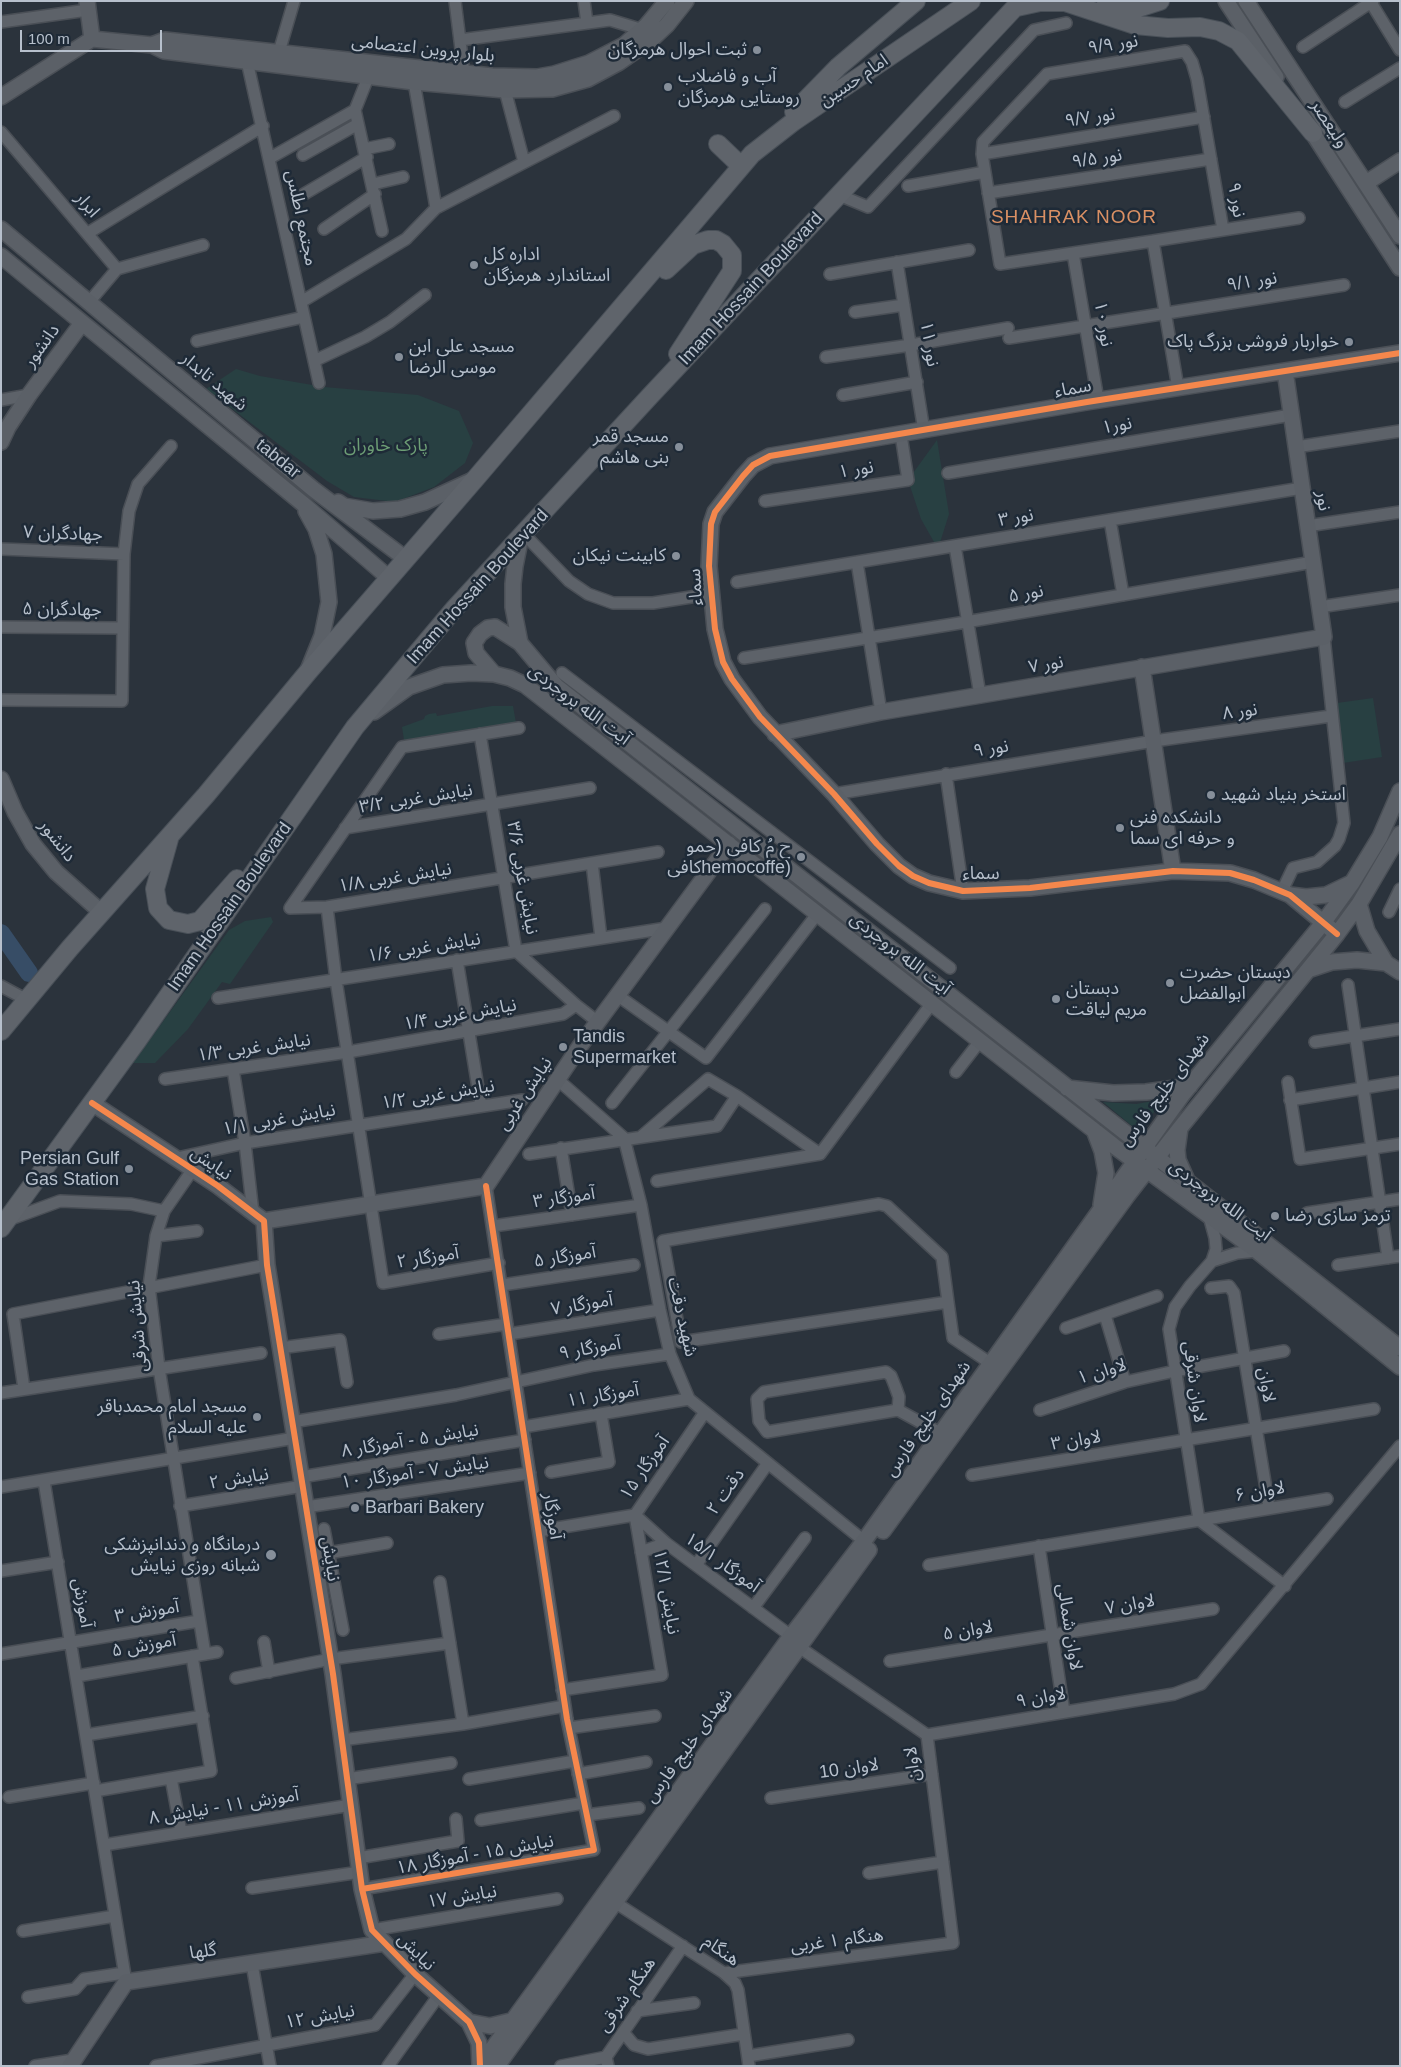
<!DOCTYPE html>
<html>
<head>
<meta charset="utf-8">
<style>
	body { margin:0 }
	#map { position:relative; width:1401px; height:2067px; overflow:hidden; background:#2b333c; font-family:Arial,sans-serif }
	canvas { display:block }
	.frame { position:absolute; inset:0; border:2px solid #b7c0cc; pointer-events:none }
	.scale { position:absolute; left:20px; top:30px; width:142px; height:22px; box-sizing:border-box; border:2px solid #b7c0cc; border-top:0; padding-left:6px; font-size:15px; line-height:18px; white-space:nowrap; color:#b7c0cc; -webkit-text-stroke:4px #1e2a37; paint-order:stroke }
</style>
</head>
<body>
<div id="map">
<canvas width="1401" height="2067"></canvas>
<div class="frame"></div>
<div class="scale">100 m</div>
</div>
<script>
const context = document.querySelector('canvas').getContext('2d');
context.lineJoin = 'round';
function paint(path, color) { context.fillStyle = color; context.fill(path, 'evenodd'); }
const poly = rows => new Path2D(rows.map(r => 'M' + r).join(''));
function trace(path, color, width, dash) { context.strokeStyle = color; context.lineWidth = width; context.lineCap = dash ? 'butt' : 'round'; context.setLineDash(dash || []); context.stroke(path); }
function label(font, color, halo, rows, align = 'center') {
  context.font = font + ' Arial,"Noto Sans Arabic",sans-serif'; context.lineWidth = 5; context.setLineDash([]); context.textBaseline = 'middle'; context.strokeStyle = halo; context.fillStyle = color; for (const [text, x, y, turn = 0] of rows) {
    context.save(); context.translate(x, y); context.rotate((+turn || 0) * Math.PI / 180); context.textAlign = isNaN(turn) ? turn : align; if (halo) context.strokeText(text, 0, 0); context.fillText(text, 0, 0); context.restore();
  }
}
paint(poly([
	[236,369,260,376,324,387,418,395,459,411,473,443,465,463,434,487,395,502,354,497,327,481,206,389],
	[937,440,949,514,938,549,921,519,908,480],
	[1373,698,1382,757,1343,763,1337,703],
	[492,706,513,706,516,723,404,740,402,727,424,719,425,716,429,714,436,713,437,716],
	[271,917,273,922,230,984,222,982,188,1029,155,1063,133,1063,229,930,245,921],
	[1165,1099,1138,1131,1103,1102,1136,1104]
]), '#284042');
trace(poly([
	[1,933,29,973]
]), '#374d66', 18);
const street = poly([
	[455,1,464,73],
	[584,1,587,23],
	[1370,1,1400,50],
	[1,22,88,10],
	[460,40,610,20,643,30],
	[1303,47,1373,1],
	[279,52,294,1],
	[247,61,319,383],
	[414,82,436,208],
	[505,90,524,162],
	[1345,102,1400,68],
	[355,110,382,231],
	[1,132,117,269,90,301],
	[364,149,389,144],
	[982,154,1204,117],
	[303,155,358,124],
	[270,158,355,110,369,75],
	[373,184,403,177],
	[908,186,985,172],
	[988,193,1211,159],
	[304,194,367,157],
	[839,195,868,207,1034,30,1066,23],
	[324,229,375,194],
	[1223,230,1197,79,1192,62,1185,51,1047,74,983,142,982,154,1000,264,1153,241,1223,230,1299,218],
	[88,233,263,126],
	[1153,241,1178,388],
	[1073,253,1098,400],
	[897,262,924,431],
	[117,269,203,245],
	[830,274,969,250],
	[301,302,406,239,436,208,614,116],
	[855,312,904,305],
	[1009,338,1344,285],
	[197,341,304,317],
	[826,357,911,345,1008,328],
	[314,361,365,337,390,322,425,295],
	[843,395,917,382],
	[1,400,29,395],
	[1296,447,1400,431],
	[948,473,1291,415],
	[765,501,908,480,901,435],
	[1110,520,1123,595],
	[1307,526,1400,512],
	[524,534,569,581,588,594,613,603,653,603,710,594],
	[955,546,980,695],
	[1,549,124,554],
	[857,562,881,712],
	[737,582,1302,488],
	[1319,607,1400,595],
	[1,627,122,628],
	[744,658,966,622,1313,562],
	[562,673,950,968],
	[1,700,122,701,124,554,129,511,138,484,171,446],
	[480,734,516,951,576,1005,598,1022],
	[946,774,963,891],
	[834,794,1154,741,1331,716],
	[345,828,590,788],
	[592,863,601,938],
	[1282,891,1293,868,1317,862,1335,846,1339,839,1344,823,1324,637],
	[327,907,336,980,383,1283,499,1263],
	[290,908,327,907,658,852],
	[290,908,402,747,519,728],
	[1389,912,1400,889],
	[457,960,481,1106],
	[1348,985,1388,1258],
	[1,986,27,1000],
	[617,995,706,1058,818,913],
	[218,998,667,928],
	[1315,1042,1400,1029],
	[233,1069,245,1143,253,1213],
	[956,1072,980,1041],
	[165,1079,348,1052,563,1014,576,1005],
	[557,1079,624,1138,641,1205,660,1310,670,1354,689,1399,864,1541],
	[1288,1082,1300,1159,1400,1144],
	[1290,1100,1400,1082],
	[612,1103,765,909],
	[642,1136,708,1079,737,1096],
	[561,1148,572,1215],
	[529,1154,717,1126,737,1096,820,1154],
	[177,1158,245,1143,522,1100],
	[193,1169,164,1211,156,1236,149,1286,159,1368,205,1654],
	[657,1181,820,1154,932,1003],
	[1307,1213,1400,1199],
	[1209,1216,1215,1238,1216,1249,1212,1261,1190,1286,1175,1307,1169,1329,1199,1520,1285,1586],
	[8,1220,60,1201,131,1204,164,1211],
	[493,1226,641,1205],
	[156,1236,197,1231],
	[1212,1261,1237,1253,1257,1251],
	[1338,1265,1400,1256],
	[502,1285,634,1265],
	[1211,1288,1229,1286,1234,1293,1269,1507],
	[948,1302,681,1342,663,1241,879,1204,887,1206,942,1257,948,1302,953,1338,990,1363],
	[1105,1315,1125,1382],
	[1066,1328,1157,1296],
	[439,1334,507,1324],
	[509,1334,660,1310],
	[280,1348,340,1340,347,1382],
	[24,1389,13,1314,267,1265],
	[1,1393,261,1353],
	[898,1410,899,1397,895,1386,891,1376,886,1372,764,1392,757,1399,759,1421,767,1432,898,1410,940,1433],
	[1040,1410,1125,1382,1175,1371,1284,1351],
	[292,1422,456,1395,594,1365,670,1354],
	[523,1427,689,1399],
	[551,1472,609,1462,601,1414],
	[972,1475,1374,1409],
	[301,1477,525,1440],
	[44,1481,126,1982],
	[1,1487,295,1438],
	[180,1506,303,1486],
	[306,1507,530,1473],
	[635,1515,666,1543,791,1636],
	[324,1529,343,1630],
	[539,1531,635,1515,705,1412],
	[1039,1546,1064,1712],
	[641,1552,666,1543],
	[322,1554,387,1543],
	[696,1565,768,1463],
	[929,1565,1327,1499],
	[1,1571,58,1562],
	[440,1582,463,1724],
	[753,1608,805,1538],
	[264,1642,269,1672],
	[1,1654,199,1621],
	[890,1661,1213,1609],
	[77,1676,217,1652],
	[236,1678,331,1659,450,1643],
	[562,1690,662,1675,635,1515],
	[569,1728,655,1716],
	[86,1735,203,1716],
	[927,1735,1174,1694,1201,1684,1400,1446],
	[342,1740,463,1724,565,1706],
	[578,1774,646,1762],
	[171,1778,181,1832],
	[347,1779,451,1763],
	[469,1779,575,1761],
	[95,1791,211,1771,192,1656],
	[9,1797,94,1783],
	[771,1798,932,1774],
	[587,1815,639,1808],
	[481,1820,584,1803],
	[104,1845,351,1805],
	[358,1858,458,1841,456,1819],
	[869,1873,943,1862],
	[252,1888,360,1872],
	[362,1889,594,1850,567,1719,486,1186],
	[616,1903,724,1973,735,1983,738,1990,749,2066],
	[372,1930,557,1899],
	[23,1931,115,1916],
	[252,1964,270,2066],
	[724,1973,953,1943,927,1735,799,1647],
	[28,1997,75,1989,84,1979,124,1973],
	[637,2011,694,2003],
	[623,2032,634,2045,648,2049,744,2034],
	[748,2056,848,2040],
	[35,2066,73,2060],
	[156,2066,375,2025,415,1974],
	[388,2066,439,1995],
	[561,2066,606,2057],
	[608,2066,606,2057,683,1946]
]);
const secondary = poly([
	[87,1,92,39],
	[1226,1,1276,77],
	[1246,1,1400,236],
	[92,39,152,45],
	[152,45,164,51,414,82,505,90,552,89,588,79,618,63,651,40,667,25,686,1],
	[152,45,165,40,492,76,537,77,554,74,589,63,624,45,646,26,667,1],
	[1,97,92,39],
	[1307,124,1400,268],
	[1366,183,1400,161],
	[1,229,313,489,406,559],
	[1,256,302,503,389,578],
	[1,442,8,427,29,395,82,323],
	[338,502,344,506,373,511,400,509,425,502,475,479],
	[306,511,316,529,324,554,329,602,322,636,309,668],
	[521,536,515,566,513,584,513,607,520,643,557,687,1400,1348],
	[1142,667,1173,871],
	[494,674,476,653,474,643,480,634,488,628,495,627,520,643],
	[374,712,409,687,443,675,471,673,494,674,510,678,525,685,1114,1146,1257,1251,1400,1367],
	[775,734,881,712,1324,637,1285,371],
	[1,779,15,812,33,844,56,872,101,912],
	[1290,895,1306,897,1326,895,1351,883],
	[1359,904,1367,931,1386,963,1400,972],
	[1337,934,1290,895,1254,880,1230,873,1173,871,1030,888,963,891,929,883,913,876,899,866,877,844,834,794,760,717,732,679,723,662,715,629,709,566,711,524,715,512,743,476,753,465,770,456,1087,402,1400,353],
	[1308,970,1332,962,1357,960,1386,963],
	[1067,1088,1113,1093,1146,1092,1190,1086],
	[92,1103,218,1186,264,1221,267,1265,333,1674,362,1889,372,1930,415,1974,469,2022,479,2043,480,2066],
	[1180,1128,1177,1150,1178,1160,1186,1178],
	[1094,1130,1102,1151,1106,1173,1101,1205],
	[264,1221,486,1186,580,1046,729,844],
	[883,1531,1127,1196,1180,1128,1337,934,1359,904,1400,834],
	[469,2022,490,2026,515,2020],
	[70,2066,126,1982,385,1943],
	[480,2066,791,1636,864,1541,1183,1094,1323,923,1352,883,1380,837,1400,791],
	[497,2066,869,1550]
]);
const primary = poly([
	[1106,1,1114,6,1135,9,1160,1],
	[1017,7,1040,2,1065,2,1135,25,1168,28,1200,27,1219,31,1238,41,1313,133],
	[794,112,838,67,916,1],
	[718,144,741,166],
	[666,270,693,245,708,240,716,240,723,244,732,255,732,271,678,354],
	[169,839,155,889,158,908,169,920,188,924,200,921,237,879],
	[1,1031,70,948,206,795,308,672,476,478,752,154,793,122,971,1],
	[1,1228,137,1041,355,727,455,608,521,536,650,396,1021,1]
]);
trace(street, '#4a4f56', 14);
trace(secondary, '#4a4f56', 18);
trace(primary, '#495058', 20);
trace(street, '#5d6269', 11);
trace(secondary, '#5b6067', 15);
trace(primary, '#5f646b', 18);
trace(poly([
	[1337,934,1290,895,1254,880,1230,873,1173,871,1030,888,963,891,929,883,913,876,899,866,877,844,834,794,760,717,732,679,723,662,715,629,709,566,711,524,715,512,743,476,753,465,770,456,1087,402,1400,353],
	[92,1103,218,1186,264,1221,267,1265,333,1674,362,1889,372,1930,415,1974,469,2022,479,2043,480,2066],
	[362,1889,594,1850,567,1719,486,1186]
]), '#f5874c', 6);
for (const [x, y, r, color] of [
	[757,50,5,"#868f9a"],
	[668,87,5,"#868f9a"],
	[474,265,5,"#868f9a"],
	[1349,342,5,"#868f9a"],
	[399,357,5,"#868f9a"],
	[679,447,5,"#868f9a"],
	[676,556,5,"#868f9a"],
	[1211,795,5,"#868f9a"],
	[1120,828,5,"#868f9a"],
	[801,857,5,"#868f9a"],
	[1170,983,5,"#868f9a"],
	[1056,999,5,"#868f9a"],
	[563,1047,5,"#868f9a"],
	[129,1169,5,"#868f9a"],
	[1275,1216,5,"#868f9a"],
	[257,1417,5,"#868f9a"],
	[355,1508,5,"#868f9a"],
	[271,1555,6,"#868f9a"]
]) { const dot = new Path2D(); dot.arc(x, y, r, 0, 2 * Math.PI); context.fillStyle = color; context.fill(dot); trace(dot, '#1e2a37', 2); }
label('18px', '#b7c0cc', '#1e2a37', [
	["نور ۹/۹",1113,45,-9],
	["بلوار پروین اعتصامی",423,49,6],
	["امام حسین",854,81,-34],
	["نور ۹/۷",1090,118,-9],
	["ولیعصر",1329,124,57],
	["نور ۹/۵",1097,159,-9],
	["نور ۹",1236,200,80],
	["ابرار",87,205,50],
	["مجتمع اطلس",301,218,78],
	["نور ۹/۱",1252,282,-9],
	["Imam Hossain Boulevard",751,289,-47],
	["نور ۱۰",1103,324,81],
	["نور ۱۱",929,344,81],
	["دانشور",42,346,-54],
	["شهید تابدار",214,382,40],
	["سماء",1073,389,-10],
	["نور۱",1117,426,-10],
	["tabdar",278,459,39],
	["نور ۱",856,470,-9],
	["نور",1323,501,82],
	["نور ۳",1016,518,-10],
	["جهادگران ۷",63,534,2],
	["Imam Hossain Boulevard",478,587,-48],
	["سماء",696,587,-94],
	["نور ۵",1026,594,-10],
	["جهادگران ۵",62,610,1],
	["نور ۷",1046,665,-10],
	["آیت الله بروجردی",579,705,37],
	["نور ۸",1240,712,-8],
	["نور ۹",991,749,-9],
	["نیایش غربی ۳/۲",416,799,-9],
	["دانشور",57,841,52],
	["سماء",981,874],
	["نیایش غربی ۱/۸",395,878,-9],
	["نیایش غربی ۳/۶",522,878,80],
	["Imam Hossain Boulevard",230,907,-55],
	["نیایش غربی ۱/۶",424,948,-9],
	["آیت الله بروجردی",900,954,38],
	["نیایش غربی ۱/۴",460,1015,-10],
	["نیایش غربی ۱/۳",254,1048,-8],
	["شهدای خلیج فارس",1165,1090,-53],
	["نیایش غربی",525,1094,-56],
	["نیایش غربی ۱/۲",438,1095,-9],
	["نیایش غربی ۱/۱",279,1120,-10],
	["نیایش",211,1164,34],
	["آموزگار ۳",564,1198,-8],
	["آیت الله بروجردی",1220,1201,37],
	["آموزگار ۵",565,1257,-9],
	["آموزگار ۲",428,1258,-9],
	["آموزگار ۷",582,1305,-9],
	["شهید دقت",682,1317,77],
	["نیایش شرقی",138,1326,-95],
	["آموزگار ۹",590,1349,-10],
	["لاوان ۱",1102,1372,-17],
	["لاوان شرقی",1194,1382,82],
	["لاوان",1266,1385,81],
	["آموزگار ۱۱",603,1396,-9],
	["شهدای خلیج فارس",928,1419,-55],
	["نیایش ۵ - آموزگار ۸",410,1441,-9],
	["لاوان ۳",1076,1441,-9],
	["آموزگار ۱۵",645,1468,-55],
	["نیایش ۷ - آموزگار ۱۰",415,1473,-8],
	["نیایش ۲",239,1479,-9],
	["دقت ۲",726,1492,-55],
	["لاوان ۶",1260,1492,-10],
	["آموزگار",552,1516,81],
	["نیایش",330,1559,81],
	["آموزگار ۱۵/۱",722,1563,36],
	["نیایش ۱۲/۱",666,1592,80],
	["آموزش",82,1603,80],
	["لاوان ۷",1130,1605,-10],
	["آموزش ۳",147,1612,-9],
	["لاوان شمالی",1069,1627,81],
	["لاوان ۵",968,1631,-9],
	["آموزش ۵",144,1646,-10],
	["لاوان ۹",1041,1698,-10],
	["شهدای خلیج فارس",689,1746,-54],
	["لاوان",913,1764,-97],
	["لاوان 10",849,1769,-8],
	["آموزش ۱۱ - نیایش ۸",224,1807,-9],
	["نیایش ۱۵ - آموزگار ۱۸",475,1855,-10],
	["نیایش ۱۷",462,1897,-9],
	["هنگام ۱ غربی",837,1941,-7],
	["هنگام",721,1951,35],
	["گلها",203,1952,-8],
	["نیایش",416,1952,45],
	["هنگام شرقی",627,1995,-55],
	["نیایش ۱۲",320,2017,-10]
]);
label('18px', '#b7c0cc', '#1e2a37', [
	["ثبت احوال هرمزگان",747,50,"right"],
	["آب و فاضلاب",678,77],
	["روستایی هرمزگان",678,98],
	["اداره کل",484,255],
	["استاندارد هرمزگان",484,276],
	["خواربار فروشی بزرگ پاک",1339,342,"right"],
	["مسجد علی ابن",409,347],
	["موسی الرضا",409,368],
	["مسجد قمر",669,437,"right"],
	["بنی هاشم",669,458,"right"],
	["کابینت نیکان",666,556,"right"],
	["استخر بنیاد شهید",1221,795],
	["دانشکده فنی",1130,818],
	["و حرفه ای سما",1130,839],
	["حِ مُ کافی (حمو",791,847,"right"],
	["کافیhemocoffe)",791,868,"right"],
	["دبستان حضرت",1180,973],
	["ابوالفضل",1180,994],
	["دبستان",1066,989],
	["مریم لیاقت",1066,1010],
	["Tandis",573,1037],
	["Supermarket",573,1058],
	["Persian Gulf",119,1159,"right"],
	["Gas Station",119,1180,"right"],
	["ترمز سازی رضا",1285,1216],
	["مسجد امام محمدباقر",247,1407,"right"],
	["علیه السلام",247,1428,"right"],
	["Barbari Bakery",365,1508],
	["درمانگاه و دندانپزشکی",260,1545,"right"],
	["شبانه روزی نیایش",260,1566,"right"]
], 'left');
label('18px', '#6d9e75', '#1e2a37', [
	["پارک خاوران",386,446]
]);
context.letterSpacing = '1px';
label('19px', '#da9064', '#1e2a37', [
	["SHAHRAK NOOR",1074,218]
]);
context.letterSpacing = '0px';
</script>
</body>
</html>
